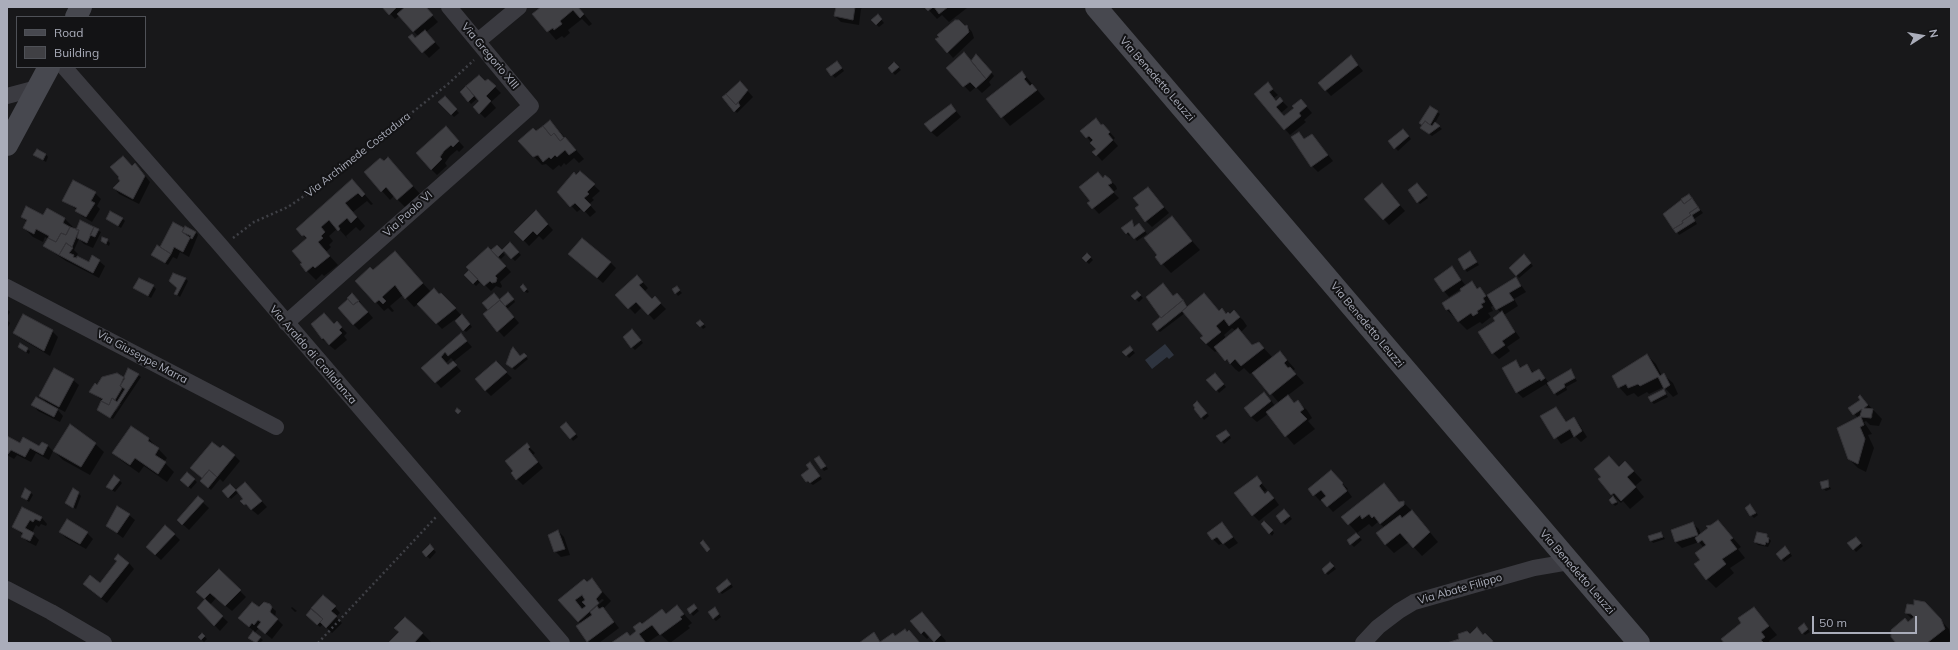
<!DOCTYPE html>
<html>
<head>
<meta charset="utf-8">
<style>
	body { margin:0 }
	#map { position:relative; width:1958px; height:650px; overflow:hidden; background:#18181a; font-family:Mulish,sans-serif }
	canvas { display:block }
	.frame { position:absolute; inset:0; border:8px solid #aaadba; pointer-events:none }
	.legend { position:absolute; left:16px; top:16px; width:130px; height:52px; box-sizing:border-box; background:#131315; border:1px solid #4f5157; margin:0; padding:5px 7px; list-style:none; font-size:12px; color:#aaadba }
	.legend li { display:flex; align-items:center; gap:8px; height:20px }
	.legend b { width:20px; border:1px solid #4f5157 }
	.north { position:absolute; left:1902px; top:16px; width:40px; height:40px; -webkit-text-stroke:3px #131315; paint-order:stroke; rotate:78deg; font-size:11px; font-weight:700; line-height:16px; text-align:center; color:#aaadba }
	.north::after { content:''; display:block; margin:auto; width:14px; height:18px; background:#aaadba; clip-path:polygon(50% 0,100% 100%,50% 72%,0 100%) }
	.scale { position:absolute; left:1812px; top:616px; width:105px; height:18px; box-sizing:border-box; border:2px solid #aaadba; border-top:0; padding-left:5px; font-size:12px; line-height:14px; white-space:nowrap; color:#aaadba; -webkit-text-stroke:3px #131315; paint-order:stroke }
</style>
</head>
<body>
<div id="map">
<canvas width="1958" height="650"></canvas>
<div class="frame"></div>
<ul class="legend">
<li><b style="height:5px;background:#47484f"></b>Road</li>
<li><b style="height:11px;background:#404044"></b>Building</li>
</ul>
<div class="north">N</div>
<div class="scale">50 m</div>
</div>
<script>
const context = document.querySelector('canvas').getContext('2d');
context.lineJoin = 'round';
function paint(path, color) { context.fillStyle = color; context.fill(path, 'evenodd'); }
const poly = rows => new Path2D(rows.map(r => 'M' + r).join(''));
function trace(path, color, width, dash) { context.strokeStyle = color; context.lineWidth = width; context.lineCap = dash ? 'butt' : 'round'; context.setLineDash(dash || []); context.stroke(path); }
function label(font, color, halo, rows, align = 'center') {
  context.font = font + ' Mulish,sans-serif'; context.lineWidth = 4; context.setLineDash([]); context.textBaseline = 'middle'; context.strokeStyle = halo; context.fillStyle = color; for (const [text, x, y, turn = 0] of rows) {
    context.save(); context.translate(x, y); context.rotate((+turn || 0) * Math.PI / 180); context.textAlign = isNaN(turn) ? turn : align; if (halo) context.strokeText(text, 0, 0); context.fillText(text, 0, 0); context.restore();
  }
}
paint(poly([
	[1165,344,1174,355,1169,359,1167,357,1152,369,1145,360]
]), '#2e343f');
paint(poly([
	[384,7,425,7,438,22,426,32,440,48,429,58,410,37,415,39,419,37,399,16,395,19],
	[543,7,578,7,592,24,589,26,582,19,568,30,570,33,564,38,562,36,556,40,534,14],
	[837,7,863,7,861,9,859,25,841,22,835,16],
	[926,7,966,7,967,8,949,22,942,15,937,19],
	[878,16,884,23,879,27,876,24],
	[967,26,972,32,974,38,953,58,948,52],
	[1351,57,1363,71,1331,96,1319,83],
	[979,58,994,76,989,82,991,85,982,93,976,87,970,92,947,68],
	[894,63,901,70,895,75,889,68],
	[839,64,844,71,835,78,827,69],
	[1022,72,1045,99,1010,126,987,99],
	[488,80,501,93,491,102,496,108,485,118,474,107,480,101,478,98,471,104,461,92,472,81,485,83],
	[1267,84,1278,95,1274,98,1277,102,1280,99,1288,107,1281,113,1285,117,1306,106,1312,113,1304,120,1306,122,1290,135,1255,94],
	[745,88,753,97,737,113,723,97],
	[445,98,459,113,454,117,440,102],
	[951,105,961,117,937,137,931,132],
	[1431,108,1440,114,1435,123,1442,129,1432,136,1421,128,1423,126,1421,123],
	[553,124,584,159,579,163,574,158,566,165,564,163,561,167,559,165,553,170,546,164,542,165,519,141],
	[1103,125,1115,138,1113,140,1118,146,1102,161,1094,152,1097,150,1087,137],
	[1405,132,1411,139,1398,151,1389,141],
	[451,133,464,147,459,152,457,150,450,156,445,163,447,166,437,175,431,169],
	[1299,133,1305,139,1312,135,1333,161,1318,172,1312,166],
	[46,154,48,157,46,162,35,155],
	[388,158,421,195,406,208,394,196,390,200,382,191,384,162],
	[132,167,141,170,150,182,139,204,119,194,114,188],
	[580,172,600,191,592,198,594,200,589,204,596,212,590,217,582,208,577,212,558,192],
	[1103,179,1110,180,1116,186,1117,189,1113,192,1119,198,1099,214,1089,203],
	[1382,185,1405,211,1389,225,1366,199],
	[1420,187,1428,198,1420,204,1418,202],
	[1148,188,1169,213,1152,227,1146,221,1140,205],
	[360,189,373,204,371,205,367,201,353,212,365,226,360,231,356,227,346,236,348,239,338,228,329,236,333,241,329,245,331,247,326,252,338,265,324,276,322,274,316,280,307,271,304,263,307,239,303,235],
	[95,193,101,199,97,206,100,209,92,222,82,216,77,210,64,200],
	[1683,200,1694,202,1703,213,1694,219,1697,224,1679,235,1665,214],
	[47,209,65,219,74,228,73,229,77,231,80,221,101,232,93,248,84,244,79,239,74,250,78,254,75,258,89,263,99,261,105,266,99,278,66,261,47,248,48,239,45,237,43,242,33,237,24,228,27,222,22,217,44,216],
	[541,217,553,230,543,240,539,236,529,246,516,232],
	[122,218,125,221,121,228,107,219],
	[1172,218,1200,250,1171,273,1156,257,1159,255],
	[1132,222,1135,227,1142,227,1147,234,1137,241,1131,234,1129,236,1127,233],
	[185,229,196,232,198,235,189,257,180,252,177,259,173,257,168,265,152,255],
	[107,240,110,243,109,246,102,241],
	[510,244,521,255,515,261,504,250],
	[497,246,505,255,501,259,497,255,496,256,511,272,500,282,502,286,501,288,496,286,491,291,481,281,476,286,465,275,495,255],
	[1470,253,1479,265,1467,272,1465,269],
	[1087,254,1093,260,1089,264,1083,258],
	[1524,256,1533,266,1519,278,1510,268],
	[575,260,610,262,616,268,603,283],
	[403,262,431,292,447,300,461,315,442,329,418,304,414,307,403,295,390,306,394,311,392,312,388,308,384,311,357,281,373,272],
	[1452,268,1466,286,1471,282,1487,296,1516,278,1526,292,1514,299,1518,306,1504,315,1520,338,1507,347,1510,351,1499,359,1493,353,1496,321,1501,313,1494,305,1491,307,1493,311,1488,313,1491,317,1482,324,1480,322,1467,330,1447,310,1463,291,1461,289,1449,297,1444,291],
	[637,276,648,288,644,292,652,300,655,298,666,309,654,320,642,307,635,314,617,295],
	[185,278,188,281,180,297,175,293],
	[523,285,529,292,527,293,521,287],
	[153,286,156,289,151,298,135,288],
	[679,290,682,293,678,296,676,293],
	[1137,292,1143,298,1139,302,1133,296],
	[1204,294,1219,311,1222,310,1227,314,1230,315,1234,312,1243,320,1247,326,1241,332,1253,346,1259,343,1273,358,1280,352,1295,369,1293,371,1304,383,1287,396,1295,404,1298,402,1307,410,1312,418,1308,421,1315,429,1294,445,1268,414,1257,422,1251,417,1270,399,1275,406,1279,403,1253,372,1250,374,1244,368,1239,372,1235,369,1218,350,1215,352,1206,344,1205,336,1185,313,1160,332,1157,330,1163,322,1174,297,1182,300,1188,307],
	[1232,328,1236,331,1226,338,1224,335],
	[355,296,373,318,359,330,353,324],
	[514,300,515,302,507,309,519,323,504,337,484,315,490,310,504,306,505,307],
	[7,309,10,312,7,317],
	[465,318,472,327,466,332,464,330],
	[7,320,10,323,7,329],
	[336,322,347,333,344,336,347,340,335,350,322,339,312,324,334,325],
	[698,323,703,324,706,327,703,329],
	[52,331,58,337,50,356,20,338,14,332],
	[635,333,643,343,635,350,632,347],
	[461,335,472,347,453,362,461,371,441,388,423,368],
	[451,358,454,361,448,366,446,363],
	[20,345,30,351,29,354,19,347],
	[1132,350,1135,353,1129,358,1124,352],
	[524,355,528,359,515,370,509,365],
	[1647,355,1656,364,1662,376,1664,375,1673,383,1678,394,1673,397,1664,387,1649,394,1647,392,1638,397,1634,393,1627,396,1619,387],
	[1515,361,1522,368,1527,365,1534,373,1539,370,1549,383,1570,371,1577,381,1566,387,1567,390,1557,396,1550,384,1547,386,1546,384,1523,398,1517,392],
	[496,363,512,378,491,396,485,390],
	[138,375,141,377,113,419,98,410,103,401,91,392,98,386],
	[118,404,121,404,116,411,115,411],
	[1217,377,1226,387,1219,393,1217,390],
	[73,380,79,385,65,412,46,402,41,396],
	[1663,390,1668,397,1654,404,1651,401],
	[1860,396,1882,419,1879,426,1870,425,1866,421,1864,422,1872,434,1868,435,1874,448,1866,472,1858,468,1849,459,1858,418,1850,409,1862,400],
	[1871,414,1873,416,1871,419,1870,418],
	[36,398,58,410,63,416,60,422,38,411,33,405],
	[1200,405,1209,416,1204,420,1202,417],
	[1556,408,1567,422,1574,418,1579,424,1587,437,1581,442,1575,436,1561,444,1541,416],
	[569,425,578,437,573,441,571,438],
	[70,426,88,437,104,452,90,475,63,460,54,451],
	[131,427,149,439,167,458,164,462,174,472,167,482,144,466,139,473,122,461,113,453],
	[1228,434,1231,438,1224,444,1218,436],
	[7,439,20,444,40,447,48,446,53,451,49,460,36,453,31,462,17,455,14,459,7,455],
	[527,445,535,453,533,455,543,468,523,485,517,479],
	[220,450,234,455,240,461,223,482,220,479,211,490,204,484,203,479,197,474],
	[815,460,821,460,828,469,824,471],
	[1625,462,1642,480,1635,486,1644,497,1630,509,1623,501,1621,503,1615,497,1618,504,1615,506,1610,500,1614,497,1612,494,1619,467],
	[812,466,822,479,813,485,807,481],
	[1331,472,1348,489,1347,490,1352,497,1333,512,1322,500,1320,501,1309,489],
	[187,473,197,482,191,489,181,480],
	[1256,477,1267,490,1264,492,1266,494,1274,498,1279,505,1259,521,1253,515],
	[119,480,122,483,115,492,107,487],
	[1827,481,1831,489,1826,491,1823,488],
	[245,483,267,507,258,515,241,501,245,499,239,492,231,499,224,491,230,485,236,492],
	[1384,484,1400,503,1402,501,1413,512,1438,542,1422,556,1409,542,1394,553,1385,544,1385,528,1378,522,1372,527,1369,524,1357,533,1349,524],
	[74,489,81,496,76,509,66,503],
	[30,492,33,495,29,502,22,497],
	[198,498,209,508,189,530,178,520],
	[1750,505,1758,515,1754,518,1751,515],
	[23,508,42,518,47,524,46,526,41,524,39,527,36,525,32,533,39,540,36,546,28,542,22,536,23,535,13,526],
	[1284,510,1292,519,1285,525,1277,516],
	[129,515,135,520,123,538,107,526],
	[1718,521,1741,547,1738,549,1745,558,1730,568,1734,573,1716,588,1707,579,1701,560,1704,548,1699,542,1682,548,1676,542,1673,530,1693,524,1699,529,1701,535],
	[1264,522,1274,533,1272,536,1262,524],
	[1222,523,1238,543,1229,549,1223,543,1219,545,1208,534],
	[558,531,564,537,570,555,561,557,555,551],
	[60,532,87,533,93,539,86,549,66,538],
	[1661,533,1665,539,1653,543,1651,540],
	[174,534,180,540,161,560,153,553],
	[1767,535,1771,541,1768,547,1758,545,1755,542],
	[1359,537,1362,540,1354,547,1351,544],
	[1858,541,1863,546,1856,552,1854,549],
	[430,546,436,552,430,559,423,552],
	[1788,550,1792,556,1784,562,1778,554],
	[115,559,129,563,134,569,107,603,90,590,100,584,118,562],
	[1330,563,1336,569,1328,575,1326,573],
	[219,570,246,597,232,611,216,598,210,605,228,622,220,631,198,608,206,600,198,592],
	[591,579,611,601,604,608,619,628,599,643,590,643,588,641,581,624,560,600],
	[602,599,604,600,593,610,593,607],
	[730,583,733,587,722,594,720,592],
	[1924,603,1949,629,1951,640,1947,643,1898,643,1908,623,1912,619,1906,613,1915,606],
	[270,606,276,611,275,617,283,625,272,639,259,628,254,633,263,640,260,643,255,643,249,638,254,631,245,624,259,609],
	[677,606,692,623,688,626,690,628,670,643,660,634,647,643,613,643,630,636,642,625,667,615],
	[292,607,297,611,295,612,291,608],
	[335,607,340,613,336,617,342,623,332,633,323,624,320,627,307,615,313,609],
	[696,608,699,611,693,616,691,613],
	[1754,608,1777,635,1769,641,1770,643,1725,643],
	[717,611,721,617,716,621,713,618],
	[405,618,423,634,431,642,390,643,400,632],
	[927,619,946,641,944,643,937,643,930,636,927,639,921,633],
	[1804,624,1810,632,1805,635,1803,633],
	[202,634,207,639,204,642,199,637]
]), '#0007');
const building = poly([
	[382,7,397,7,389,15,382,7],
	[405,7,426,7,433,15,413,32,397,14,405,7],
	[541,7,578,7,584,14,580,18,573,10,560,21,562,24,554,30,553,28,547,32,532,14,541,7],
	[836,7,855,7,853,20,834,16,836,7],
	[924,7,933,7,928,11,924,7],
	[934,7,948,7,939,14,934,7],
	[878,14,882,19,876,25,871,20,878,14],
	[955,20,959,20,965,26,967,25,969,32,947,53,935,39,939,37,937,35,955,20],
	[425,30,435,42,422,53,408,37,412,34,415,38,425,30],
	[964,52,986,79,976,88,970,82,963,87,946,68,964,52],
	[976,54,992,72,986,79,971,61,976,54],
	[1351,55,1358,65,1325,91,1318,83,1351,55],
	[837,61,842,68,831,76,826,69,837,61],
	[894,62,899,67,892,73,888,68,894,62],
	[1022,71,1026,77,1024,79,1030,86,1032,84,1037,90,1001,118,986,99,1022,71],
	[479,75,485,81,488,79,496,86,486,96,491,101,479,114,473,107,479,101,466,86,479,75],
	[740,81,748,90,736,105,726,94,740,81],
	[1268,82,1273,89,1269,92,1276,101,1280,97,1283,101,1276,107,1284,116,1294,108,1292,106,1301,99,1307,106,1299,113,1301,116,1284,130,1254,94,1268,82],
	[466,86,474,96,468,102,460,92,466,86],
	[726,94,736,105,738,102,740,106,734,112,722,97,726,94],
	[445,96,457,109,451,115,438,102,445,96],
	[951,104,956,111,931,132,924,124,951,104],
	[1430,106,1438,111,1430,125,1425,121,1422,125,1419,123,1430,106],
	[1096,118,1101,125,1103,124,1110,132,1108,134,1113,140,1096,156,1092,152,1096,149,1090,143,1093,140,1089,136,1086,138,1080,131,1096,118],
	[550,120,564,138,560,141,554,133,551,136,543,126,550,120],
	[1425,121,1432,126,1435,122,1440,126,1429,134,1420,128,1425,121],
	[446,126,459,141,453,147,451,145,444,151,440,157,442,159,431,170,416,153,446,126],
	[543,126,551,136,554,133,560,141,565,137,576,150,569,155,565,150,557,157,555,155,551,159,549,157,543,162,538,155,533,157,518,141,533,128,536,131,543,126],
	[1403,129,1409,136,1394,149,1388,141,1403,129],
	[1299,132,1304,139,1312,134,1328,155,1311,167,1291,137,1299,132],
	[37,149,46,154,43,160,33,155,37,149],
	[123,156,132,166,135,163,145,176,133,199,113,188,120,181,118,178,119,177,110,167,123,156],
	[388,157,413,186,397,200,386,187,381,192,364,172,380,158,384,161,388,157],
	[580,171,595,184,587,192,589,194,584,198,591,205,584,212,575,203,570,207,557,192,574,172,576,175,580,171],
	[1098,172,1103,178,1105,175,1110,179,1112,183,1108,185,1114,192,1092,209,1087,203,1090,201,1079,187,1098,172],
	[352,179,365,194,362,197,358,193,345,203,357,217,351,223,347,218,338,226,340,229,338,231,329,220,321,227,325,232,321,236,323,238,318,242,330,256,315,268,313,266,306,272,300,264,302,263,292,251,307,238,304,235,302,236,296,229,352,179],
	[73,180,96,192,91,201,95,203,86,217,75,211,77,208,62,201,73,180],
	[1382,183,1400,205,1383,220,1364,199,1382,183],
	[1417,183,1427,195,1417,203,1408,190,1417,183],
	[1148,187,1164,207,1145,222,1135,208,1139,205,1133,198,1148,187],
	[1689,194,1692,198,1684,204,1681,199,1689,194],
	[1692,198,1698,207,1689,213,1691,215,1682,221,1683,223,1673,229,1663,214,1681,200,1684,204,1692,198],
	[26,206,43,215,47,208,65,218,63,223,70,227,66,235,61,233,56,242,48,238,49,236,36,229,34,234,23,228,27,220,21,217,26,206],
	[1698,207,1700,210,1692,215,1695,221,1676,233,1673,229,1683,223,1682,221,1691,215,1689,213,1698,207],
	[536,210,548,224,537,235,533,231,523,241,514,232,536,210],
	[110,211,123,218,118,226,106,219,110,211],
	[1172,216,1192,241,1161,265,1155,257,1157,255,1144,238,1172,216],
	[80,220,94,227,87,243,77,238,79,230,76,230,80,220],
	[1132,220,1134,227,1139,223,1145,231,1134,239,1128,232,1126,234,1121,228,1132,220],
	[173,222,184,228,182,232,191,236,183,252,174,247,171,254,160,247,173,222],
	[185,226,196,232,192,239,182,232,185,226],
	[70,227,79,230,72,247,66,243,59,255,43,246,48,238,56,242,61,233,66,235,70,227],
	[94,227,99,229,95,237,90,235,94,227],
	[102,237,108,239,106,244,101,241,102,237],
	[582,238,611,262,597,278,568,254,582,238],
	[510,242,519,252,511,259,504,251,498,257,491,250,497,245,502,250,510,242],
	[66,243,73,248,69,253,74,255,73,257,77,258,77,256,89,262,92,255,100,260,93,273,59,255,66,243],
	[157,245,171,254,165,263,151,255,157,245],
	[488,247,506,266,495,276,497,278,496,282,492,283,490,281,484,286,466,267,488,247],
	[395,251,423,283,405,299,395,285,382,297,386,301,383,304,379,300,375,303,355,281,370,267,373,270,395,251],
	[1470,251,1477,262,1464,270,1458,259,1470,251],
	[1087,253,1091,257,1086,262,1082,258,1087,253],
	[1524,254,1531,263,1516,276,1509,268,1524,254],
	[1452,266,1461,280,1443,292,1434,279,1452,266],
	[469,270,478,279,473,284,464,275,469,270],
	[173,273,186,278,177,295,174,294,177,288,169,281,173,273],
	[637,275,643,282,639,285,652,299,655,296,661,303,648,315,636,302,628,309,615,295,637,275],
	[1516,277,1521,286,1509,293,1514,300,1496,310,1487,295,1516,277],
	[139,278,154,285,148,296,133,288,139,278],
	[1472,281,1477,289,1480,287,1486,296,1483,298,1485,302,1481,304,1483,307,1477,311,1478,313,1473,316,1471,313,1458,322,1449,309,1446,310,1442,303,1461,291,1460,289,1472,281],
	[1163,283,1173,296,1177,293,1183,300,1161,318,1146,297,1163,283],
	[523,284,527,289,524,292,520,287,523,284],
	[677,286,680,290,675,294,672,289,677,286],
	[434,288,439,294,441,293,456,308,436,324,417,304,434,288],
	[1137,291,1141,295,1135,300,1131,296,1137,291],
	[508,292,514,299,505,306,499,300,508,292],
	[352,293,359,301,353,305,347,298,352,293],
	[494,293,500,300,488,310,482,303,494,293],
	[1204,293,1219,311,1222,308,1226,314,1228,312,1230,314,1234,310,1240,317,1229,326,1224,319,1216,326,1221,332,1206,344,1200,338,1203,336,1182,311,1204,293],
	[348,299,353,305,358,301,368,312,353,325,338,308,348,299],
	[500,300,514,317,497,332,483,314,500,300],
	[1183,300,1187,307,1157,331,1152,324,1160,317,1161,318,1183,300],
	[1502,311,1515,332,1502,341,1505,345,1492,354,1478,332,1495,321,1493,318,1502,311],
	[324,313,334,324,337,321,342,327,339,330,342,333,329,345,323,338,322,339,311,324,324,313],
	[23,314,53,330,44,351,13,333,23,314],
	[462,314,470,324,463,331,455,321,462,314],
	[700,320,704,324,700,327,696,323,700,320],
	[1238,328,1252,345,1259,342,1264,348,1241,366,1235,359,1230,364,1227,359,1225,361,1214,347,1238,328],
	[632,329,641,340,631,348,623,337,632,329],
	[461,333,467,341,448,356,445,352,441,357,448,365,453,361,457,365,435,383,421,368,461,333],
	[20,343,28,348,26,352,18,347,20,343],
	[1130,346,1133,350,1126,356,1122,352,1130,346],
	[513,347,520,356,524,353,527,356,512,368,506,364,511,350,513,347],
	[1280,351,1287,360,1284,363,1288,368,1290,367,1296,374,1270,395,1252,373,1280,351],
	[1647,354,1660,376,1664,373,1670,385,1664,389,1658,377,1640,386,1638,384,1628,388,1626,384,1618,388,1612,376,1647,354],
	[1516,360,1520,368,1527,364,1532,373,1539,369,1545,378,1541,381,1540,379,1516,393,1502,368,1516,360],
	[496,361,507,372,485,391,475,379,496,361],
	[54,368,74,379,59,407,39,396,54,368],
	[128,368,139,374,110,418,97,410,101,401,109,405,112,398,117,402,125,389,120,386,128,368],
	[1571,369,1575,378,1564,384,1565,387,1554,394,1547,383,1571,369],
	[117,373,125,378,120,386,122,388,115,400,112,398,109,405,101,401,103,399,89,392,95,383,97,385,102,377,117,373],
	[1215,373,1224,384,1216,391,1206,380,1215,373],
	[1664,389,1666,394,1651,402,1648,397,1664,389],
	[1264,392,1271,401,1251,417,1244,408,1264,392],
	[1288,395,1294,403,1298,400,1304,409,1300,412,1307,419,1285,437,1266,412,1288,395],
	[1860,395,1868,405,1864,408,1873,409,1871,418,1861,417,1864,425,1860,427,1865,439,1858,464,1848,459,1837,428,1860,416,1862,409,1853,415,1848,408,1860,400,1858,397,1860,395],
	[36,397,58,409,54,417,31,405,36,397],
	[1197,401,1207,413,1201,418,1194,409,1195,408,1193,405,1197,401],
	[1556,407,1566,422,1574,417,1582,431,1574,437,1570,429,1554,439,1540,416,1556,407],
	[457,408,461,411,458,414,455,411,457,408],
	[566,422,576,434,570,439,560,427,566,422],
	[70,424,96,443,81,467,53,451,70,424],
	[131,426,149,438,148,441,159,448,155,455,166,462,158,474,135,458,130,465,112,453,131,426],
	[1226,430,1230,435,1221,442,1216,436,1226,430],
	[7,436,20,443,23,437,39,446,42,442,48,445,43,455,30,448,25,457,11,450,8,454,7,453,7,436],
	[212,442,220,448,223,445,235,455,217,477,209,470,202,478,190,468,212,442],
	[527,443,530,447,528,449,538,462,516,480,511,473,513,471,505,461,527,443],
	[819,456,826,466,821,469,814,459,819,456],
	[1609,456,1619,467,1625,461,1634,471,1627,477,1636,487,1621,501,1614,493,1611,495,1598,479,1601,477,1594,469,1609,456],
	[810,462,820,476,810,483,808,481,806,482,801,475,809,469,806,465,810,462],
	[209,470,217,477,208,488,200,481,209,470],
	[1331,470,1343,483,1342,484,1347,491,1327,507,1321,500,1326,496,1321,490,1313,496,1308,489,1331,470],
	[187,472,195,479,188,487,180,480,187,472],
	[114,475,120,480,112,490,106,487,114,475],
	[1257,476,1262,483,1259,486,1265,494,1268,491,1274,498,1252,516,1234,493,1257,476],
	[1828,480,1829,487,1822,489,1820,482,1828,480],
	[245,482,262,501,251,510,246,504,244,505,240,501,243,499,236,490,245,482],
	[1384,483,1399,502,1404,501,1404,505,1380,524,1374,516,1372,518,1369,514,1362,519,1360,515,1348,525,1341,517,1384,483],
	[230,484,236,490,228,498,222,491,230,484],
	[25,488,31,492,27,500,21,497,25,488],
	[73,488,79,492,73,508,65,503,73,488],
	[198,496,204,501,182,525,177,520,198,496],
	[1613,496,1617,502,1612,504,1609,500,1613,496],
	[1750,504,1756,513,1750,516,1745,508,1750,504],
	[117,506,130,514,117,533,106,526,117,506],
	[22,507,42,517,40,521,35,519,33,522,30,520,25,528,34,533,30,541,21,537,23,533,12,527,22,507],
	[1284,509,1290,516,1281,523,1276,516,1284,509],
	[1412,510,1430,532,1413,548,1400,533,1385,545,1376,533,1400,515,1402,518,1412,510],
	[67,519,88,532,80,544,59,532,67,519],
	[1718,520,1733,538,1730,540,1737,549,1722,559,1726,564,1706,580,1694,564,1700,560,1695,553,1706,545,1702,540,1698,543,1695,538,1708,528,1706,526,1711,525,1718,520],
	[1264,521,1273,530,1269,534,1261,524,1264,521],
	[1222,522,1233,537,1223,544,1217,537,1212,540,1207,533,1222,522],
	[1693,522,1698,535,1675,542,1671,530,1693,522],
	[165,525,175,534,155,555,146,547,165,525],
	[558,530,565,549,554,552,548,535,558,530],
	[1661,532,1663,537,1650,541,1648,536,1661,532],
	[1757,532,1767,534,1767,537,1769,538,1768,543,1766,542,1765,545,1754,542,1757,532],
	[1356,533,1360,537,1350,545,1347,540,1356,533],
	[1856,537,1861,543,1853,550,1847,543,1856,537],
	[703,540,710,549,707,552,700,543,703,540],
	[430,544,434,549,426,557,422,552,430,544],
	[1785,546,1790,553,1781,560,1776,554,1785,546],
	[118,554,129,563,101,598,83,584,90,575,100,583,117,561,114,559,118,554],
	[1330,562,1334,566,1325,574,1322,569,1330,562],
	[219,569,241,590,225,606,210,593,204,599,196,592,219,569],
	[592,578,602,592,596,599,599,603,578,622,558,600,584,579,587,582,592,578],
	[582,595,585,600,582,602,586,606,582,609,575,600,582,595],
	[727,579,731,584,719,593,716,588,727,579],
	[323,595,336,606,331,611,337,616,326,628,320,622,323,619,311,608,323,595],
	[205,599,223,616,214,626,197,608,205,599],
	[1914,600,1925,602,1941,619,1945,629,1927,643,1896,643,1891,637,1891,630,1905,618,1908,622,1914,617,1911,614,1905,613,1907,604,1914,605,1914,600],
	[252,602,259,607,264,602,270,604,272,607,270,612,278,619,265,634,257,627,261,622,258,620,254,625,252,623,249,627,238,618,252,602],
	[694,604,697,608,690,614,687,609,694,604],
	[677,605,684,614,680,617,682,619,660,635,652,625,639,634,646,643,611,643,627,632,630,636,636,631,633,627,640,622,642,624,662,609,666,614,677,605],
	[597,606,599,609,603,607,614,622,587,642,576,626,592,615,590,612,597,606],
	[715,607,719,614,713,619,708,612,715,607],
	[1754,607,1769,626,1761,632,1765,637,1761,640,1764,643,1724,643,1721,639,1741,623,1738,618,1754,607],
	[311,609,323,619,317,625,306,615,311,609],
	[922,612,941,635,934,642,924,631,921,634,910,621,922,612],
	[405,617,423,633,414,643,388,643,399,632,394,628,405,617],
	[1804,623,1808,629,1802,634,1798,628,1804,623],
	[1477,627,1483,635,1485,633,1493,641,1492,643,1447,643,1459,639,1458,634,1467,631,1470,634,1477,627],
	[905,629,907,632,909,630,920,643,859,643,874,632,880,642,893,633,895,636,905,629],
	[253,631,261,637,256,643,248,638,253,631],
	[202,633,205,636,201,640,198,637,202,633]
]);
paint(building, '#404044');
trace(building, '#333236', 1);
trace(poly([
	[233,238,254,222,288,207,323,183,448,84,474,60],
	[318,643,436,517]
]), '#3f4046', 2.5, [2, 3]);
trace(poly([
	[478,41,519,7],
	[64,67,221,246,562,643],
	[7,96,37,88],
	[7,287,276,427],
	[286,323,531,106,449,7],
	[7,589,51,612,104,643],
	[1363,643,1378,627,1399,611,1414,602,1534,568,1569,562]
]), '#3b3b41', 16);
trace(poly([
	[1096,7,1639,643],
	[76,17,81,7],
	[7,145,49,67]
]), '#47484f', 22);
label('11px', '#aaadba', '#131315', [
	["Via Gregorio XIII",490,56,50],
	["Via Benedetto Leuzzi",1157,79,49],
	["Via Archimede Costadura",358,155,-38],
	["Via Paolo VI",408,214,-42],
	["Via Benedetto Leuzzi",1367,325,50],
	["Via Araldo di Crollalanza",313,355,49],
	["Via Giuseppe Marra",142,357,28],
	["Via Benedetto Leuzzi",1577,572,49],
	["Via Abate Filippo",1460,589,-16]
]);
</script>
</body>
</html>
